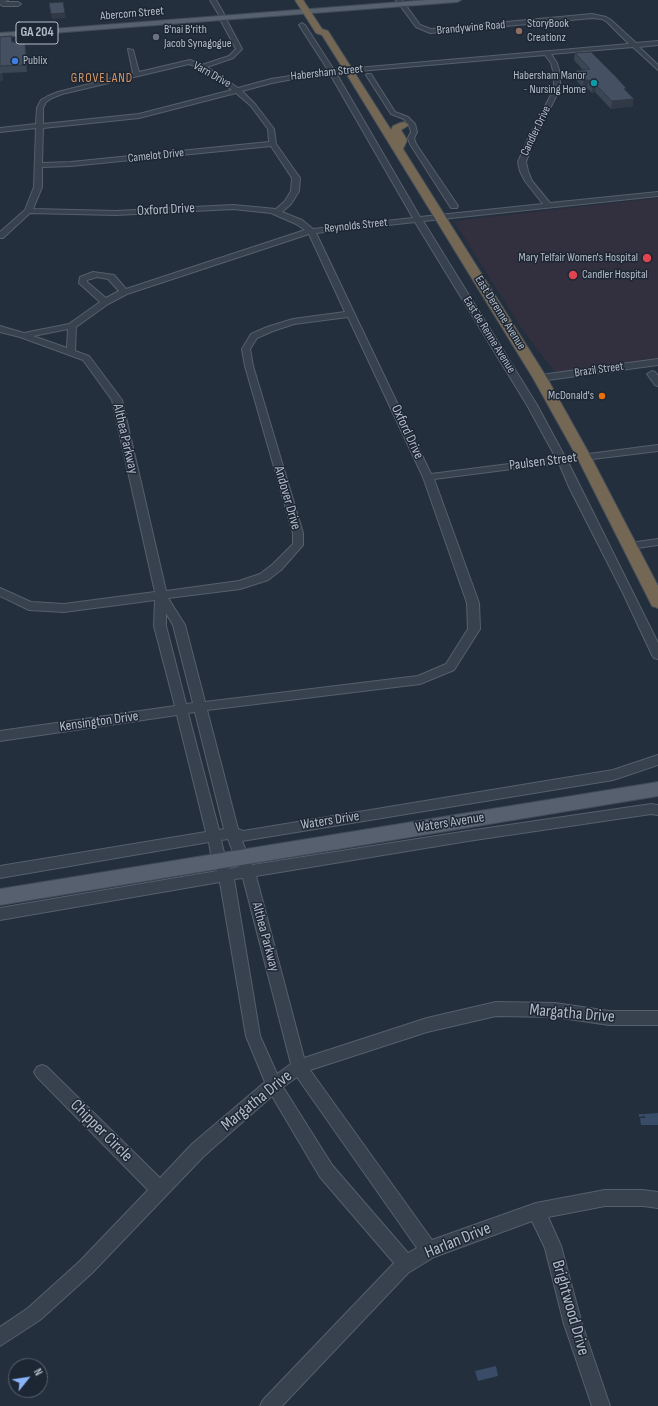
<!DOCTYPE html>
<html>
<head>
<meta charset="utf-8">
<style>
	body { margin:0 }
	#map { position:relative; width:658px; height:1406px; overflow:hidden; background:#242f3e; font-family:"Sofia Sans Condensed",sans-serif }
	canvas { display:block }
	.north { position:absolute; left:8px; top:1358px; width:40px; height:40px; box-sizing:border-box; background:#1d2633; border:1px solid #59626f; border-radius:50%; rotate:60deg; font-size:11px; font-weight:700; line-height:16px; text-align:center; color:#b4bcc9 }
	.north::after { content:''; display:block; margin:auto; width:14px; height:18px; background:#8ab4f8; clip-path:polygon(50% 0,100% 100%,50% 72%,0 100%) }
</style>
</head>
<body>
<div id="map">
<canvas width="658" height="1406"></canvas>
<div class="north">N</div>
</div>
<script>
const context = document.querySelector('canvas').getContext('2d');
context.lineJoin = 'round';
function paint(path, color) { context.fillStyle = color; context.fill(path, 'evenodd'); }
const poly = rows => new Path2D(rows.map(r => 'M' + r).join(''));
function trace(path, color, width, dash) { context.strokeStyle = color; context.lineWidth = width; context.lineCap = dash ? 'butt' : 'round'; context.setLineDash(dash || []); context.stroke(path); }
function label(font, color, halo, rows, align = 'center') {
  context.font = font + ' "Sofia Sans Condensed",sans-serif'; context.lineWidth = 3; context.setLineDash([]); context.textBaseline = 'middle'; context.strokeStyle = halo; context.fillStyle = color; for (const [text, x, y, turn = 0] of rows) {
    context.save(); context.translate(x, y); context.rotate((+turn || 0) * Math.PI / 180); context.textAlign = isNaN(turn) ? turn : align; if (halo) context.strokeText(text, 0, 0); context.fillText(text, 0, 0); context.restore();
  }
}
paint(poly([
	[658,198,658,359,569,371,555,372,522,329,454,221]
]), '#32303f');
paint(poly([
	[658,1113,658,1125,641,1125,640,1118,645,1118,645,1116,639,1117,639,1114,643,1114,644,1115,644,1114],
	[496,1366,498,1376,478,1381,475,1371]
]), '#394c67');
const minor = poly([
	[0,0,8,0,5,2,18,2,21,4,18,6,3,6,0,4,0,0],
	[210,0,216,0,224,14,223,15,219,15,210,0],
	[396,0,402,0,420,25,431,29,592,14,606,17,611,20,636,43,658,41,658,45,639,47,658,65,658,70,633,47,551,54,557,63,560,74,560,89,534,139,526,162,528,171,532,181,550,203,658,192,658,196,423,221,537,405,565,457,658,445,658,451,568,462,658,643,658,659,654,658,652,655,623,593,569,487,559,463,434,479,479,603,480,629,454,670,420,684,207,710,238,829,243,831,613,770,658,755,658,765,613,780,242,841,252,865,468,831,651,804,658,805,658,815,651,814,468,841,256,876,304,1058,427,1018,496,1002,555,1003,609,1011,658,1011,658,1025,609,1025,555,1017,496,1016,427,1032,310,1070,432,1240,536,1203,605,1190,643,1190,658,1192,658,1208,643,1206,605,1206,548,1217,561,1246,582,1324,610,1406,592,1406,564,1324,545,1248,532,1221,434,1257,408,1273,282,1406,260,1406,263,1400,394,1263,320,1177,272,1096,204,1156,92,1273,40,1320,0,1346,0,1327,28,1308,80,1261,148,1190,37,1077,34,1072,37,1067,42,1065,47,1067,160,1178,192,1144,265,1082,246,1036,220,882,0,920,0,908,217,871,212,861,209,842,0,878,0,866,206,832,177,715,0,741,0,731,175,706,154,626,155,600,64,612,29,610,0,596,0,588,31,602,64,604,155,592,112,400,83,360,20,337,0,332,0,326,24,333,69,324,100,302,79,283,80,277,93,272,114,275,126,289,305,230,296,224,271,213,233,209,116,215,30,213,3,238,0,238,0,232,25,210,34,187,36,128,0,132,0,128,36,124,37,108,41,100,48,96,58,92,133,73,128,49,133,50,139,72,190,60,202,65,229,56,236,49,220,19,223,17,226,19,242,49,233,58,207,67,238,88,271,79,328,70,299,25,302,23,305,25,334,70,629,44,607,22,602,19,592,18,430,33,416,27,396,0],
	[545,55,551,63,554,74,554,89,528,139,518,162,520,171,525,181,543,204,420,217,336,73,545,55],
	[189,64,200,68,232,90,139,114,43,124,43,108,46,102,52,98,62,94,189,64],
	[330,74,413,218,313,229,302,220,282,212,291,204,299,191,300,178,276,144,274,129,255,104,242,91,272,83,309,76,330,74],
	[236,93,251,106,268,129,269,142,71,162,42,163,43,128,139,118,236,93],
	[271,146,292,178,291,191,285,201,276,209,233,205,116,211,33,209,42,187,42,167,71,166,271,146],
	[415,222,527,405,556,458,431,474,316,233,415,222],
	[309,234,345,312,293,319,267,327,251,334,242,349,245,366,293,533,293,544,273,564,260,574,239,581,166,591,122,400,89,356,75,351,76,327,108,304,127,294,309,234],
	[97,277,108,279,119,291,106,298,87,282,87,280,97,277],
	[348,317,423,477,467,603,468,629,446,664,418,676,205,702,185,625,168,598,240,589,268,580,281,570,303,545,303,533,253,366,250,349,257,338,273,331,294,324,348,317],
	[68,329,67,348,33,336,68,329],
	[166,613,173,625,193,703,186,704,166,626,166,613],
	[195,712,224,829,219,830,188,713,195,712],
	[228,839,239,867,230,869,226,861,221,840,228,839],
	[243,878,291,1064,277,1074,260,1036,234,879,243,878],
	[297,1077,417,1248,408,1253,332,1165,283,1087,297,1077],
	[367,74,371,74,395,112,408,117,415,124,417,132,414,138,416,144,458,206,457,208,451,208,410,144,408,138,411,132,409,125,404,119,391,114,366,75,367,74],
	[658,359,658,365,540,381,535,378,540,375,658,359],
	[652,371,655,372,658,376,658,386,655,385,647,374,652,371],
	[658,539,658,545,630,549,625,546,630,543,658,539]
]);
const major = poly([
	[427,0,461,0,457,2,0,37,0,33,427,0],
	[658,782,658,796,0,905,0,889,658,782]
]);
const highway = poly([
	[295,0,303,0,322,29,328,31,391,130,393,126,400,123,404,122,409,125,401,130,407,140,403,149,547,378,591,457,658,586,658,608,652,606,650,602,577,457,533,378,344,70,322,35,316,33,295,0]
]);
trace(minor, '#565f6c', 2);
trace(major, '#414a57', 2);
trace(highway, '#434c59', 2);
paint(minor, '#38414e');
paint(major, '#56606e');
paint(highway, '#746855');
paint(poly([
	[0,37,26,48,27,72,2,73,3,80,0,81],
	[575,53,626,90,633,106,611,109,595,92,592,93,587,88,583,88,575,79,576,71,583,70,574,60]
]), '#3b4654');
paint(poly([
	[65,13,66,18,52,19,51,14],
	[25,42,26,48,27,72,26,65],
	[2,73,3,80,0,81,0,74],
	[584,80,589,80,587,88,583,88],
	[593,85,596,85,595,92,592,93],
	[634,99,633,106,611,109,612,101]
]), '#303945');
const building = poly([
	[63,2,65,13,51,14,49,3,63,2],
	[11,36,12,42,25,42,26,65,0,66,0,37,11,36],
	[591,52,617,78,626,88,624,89,634,99,612,101,596,85,593,85,589,80,584,80,576,71,590,69,575,53,591,52]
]);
paint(building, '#455162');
trace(building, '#303945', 1);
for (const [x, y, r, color] of [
	[519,31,4,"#8d6e63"],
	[156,37,4,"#6b7280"],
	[15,61,4,"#3f7fe0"],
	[594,83,4,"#0f9aa8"],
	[647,258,5,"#e0444e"],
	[573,275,5,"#e0444e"],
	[602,396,4,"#e8710a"]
]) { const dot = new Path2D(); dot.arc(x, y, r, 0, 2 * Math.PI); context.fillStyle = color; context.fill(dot); trace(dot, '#1d2633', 1.5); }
label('12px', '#b4bcc9', '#1d2633', [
	["Abercorn Street",132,14,-5],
	["Brandywine Road",471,28,-5],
	["Habersham Street",327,73,-6],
	["Varn Drive",212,75,29],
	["Candler Drive",536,131,-64],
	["Camelot Drive",156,156,-6],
	["Reynolds Street",356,226,-6],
	["East Derenne Avenue",500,313,58],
	["East de Renne Avenue",489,335,58],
	["Brazil Street",599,370,-8]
]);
label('12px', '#b4bcc9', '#1d2633', [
	["StoryBook",527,24],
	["Creationz",527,38],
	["B'nai B'rith",164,30],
	["Jacob Synagogue",164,44],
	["Publix",23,61],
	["Habersham Manor",586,76,"right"],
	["- Nursing Home",586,90,"right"],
	["Mary Telfair Women's Hospital",638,258,"right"],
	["Candler Hospital",582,275],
	["McDonald's",594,396,"right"]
], 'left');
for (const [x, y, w] of [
	[37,33,42]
]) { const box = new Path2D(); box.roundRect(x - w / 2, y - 11, w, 22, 3); context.fillStyle = '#1d2633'; context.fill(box); trace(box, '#b4bcc9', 1); }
label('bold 13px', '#b4bcc9', null, [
	["GA 204",37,33]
]);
context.letterSpacing = '1px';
label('13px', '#d59563', '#1d2633', [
	["GROVELAND",102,79]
]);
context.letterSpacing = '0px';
label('14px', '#b4bcc9', '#1d2633', [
	["Oxford Drive",166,210,-3],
	["Oxford Drive",407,432,65],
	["Althea Parkway",125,439,77],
	["Paulsen Street",543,462,-7],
	["Andover Drive",287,498,74],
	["Kensington Drive",99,722,-8],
	["Waters Drive",330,821,-9],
	["Waters Avenue",450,823,-9],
	["Althea Parkway",265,937,75]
]);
label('17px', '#b4bcc9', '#1d2633', [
	["Margatha Drive",572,1014,5],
	["Margatha Drive",257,1101,-39],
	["Chipper Circle",101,1131,45],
	["Harlan Drive",458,1241,-22],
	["Brightwood Drive",570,1308,74]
]);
</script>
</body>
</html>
